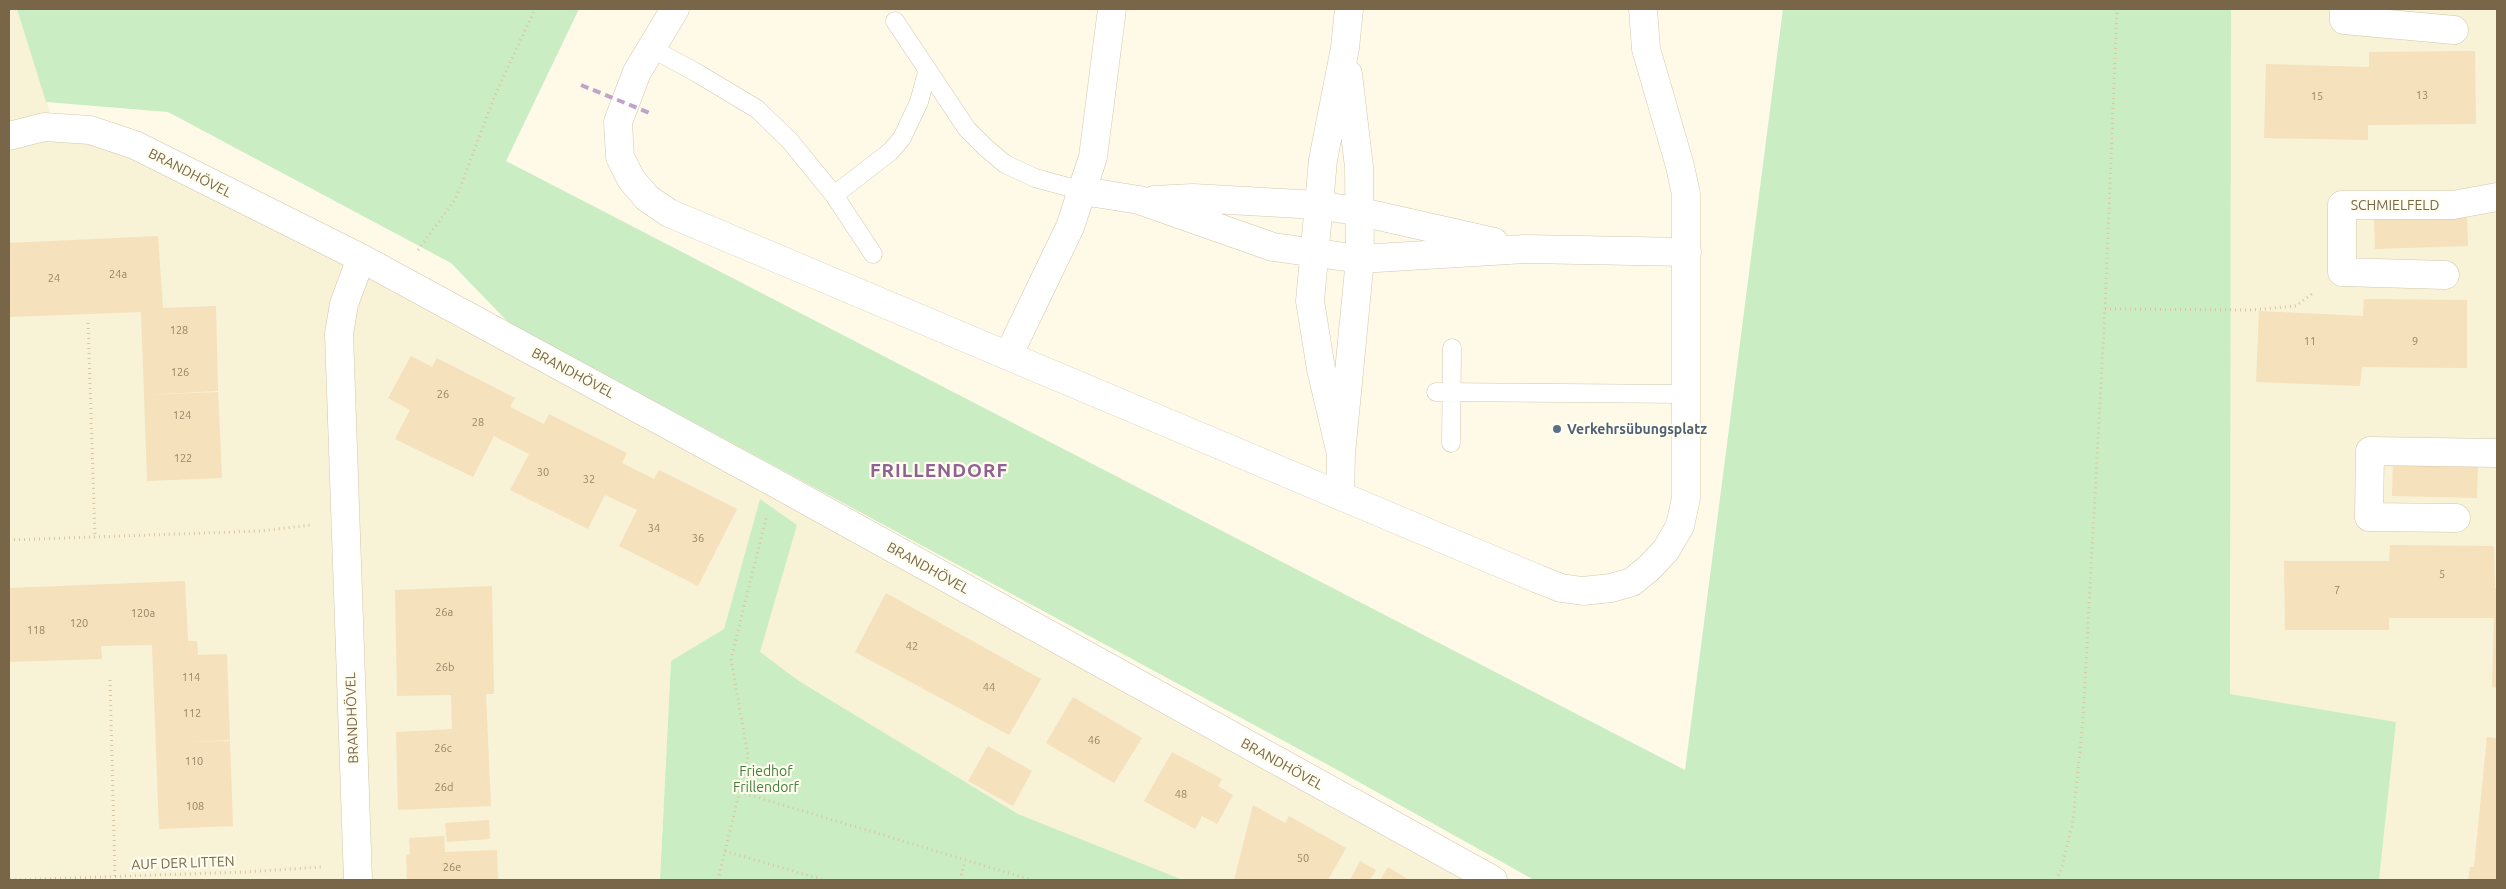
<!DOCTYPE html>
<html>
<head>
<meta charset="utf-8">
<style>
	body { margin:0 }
	#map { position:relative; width:2506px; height:889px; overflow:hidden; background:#fefae7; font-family:Ubuntu,sans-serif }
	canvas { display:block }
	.frame { position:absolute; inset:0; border:10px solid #796649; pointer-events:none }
</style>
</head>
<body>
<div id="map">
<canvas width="2506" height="889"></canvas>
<div class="frame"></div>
</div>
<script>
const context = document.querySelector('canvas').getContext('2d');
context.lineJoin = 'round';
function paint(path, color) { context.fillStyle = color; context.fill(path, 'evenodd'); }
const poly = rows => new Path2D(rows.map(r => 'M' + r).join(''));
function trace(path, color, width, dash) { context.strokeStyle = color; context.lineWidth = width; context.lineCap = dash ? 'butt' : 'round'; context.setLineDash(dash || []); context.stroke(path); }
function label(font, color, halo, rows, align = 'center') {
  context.font = font + ' Ubuntu,sans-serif'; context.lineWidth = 4.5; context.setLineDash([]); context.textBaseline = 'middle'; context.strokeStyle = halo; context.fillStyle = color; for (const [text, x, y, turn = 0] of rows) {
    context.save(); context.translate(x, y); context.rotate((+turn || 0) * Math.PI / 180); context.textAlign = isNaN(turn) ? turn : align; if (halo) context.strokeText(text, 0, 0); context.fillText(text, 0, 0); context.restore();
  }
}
paint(poly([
	[9,9,17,9,57,134,133,147,1485,880,1183,880,1018,814,799,681,759,652,797,525,760,499,724,629,671,661,660,880,9,880],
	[2231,9,2497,9,2497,880,2379,880,2396,722,2230,694]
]), '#f8f2d7');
paint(poly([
	[17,9,579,9,506,161,1685,770,1783,9,2231,9,2230,694,2396,722,2379,880,1534,880,1332,767,508,322,451,263,168,112,46,102],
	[760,499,797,525,760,652,799,681,1018,814,1183,880,660,880,671,661,724,629]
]), '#caedc4');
paint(poly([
	[2475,51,2476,124,2368,125,2368,140,2264,138,2266,64,2369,67,2369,52],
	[2467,216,2468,246,2375,249,2374,219],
	[158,236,163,308,216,306,218,391,144,395,141,312,9,317,9,243],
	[2364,299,2467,300,2467,368,2362,367,2360,386,2256,382,2259,311,2363,316],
	[411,356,432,367,437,358,515,398,510,407,544,424,549,414,627,453,622,463,654,479,659,470,737,509,698,586,619,546,637,510,605,495,588,529,510,490,529,454,494,436,473,477,395,439,410,410,388,398],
	[218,392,222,478,147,481,144,395],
	[2393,461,2478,464,2477,498,2392,496],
	[2390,545,2494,546,2495,588,2497,588,2497,688,2492,687,2494,618,2389,618,2389,630,2285,630,2284,561,2389,561],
	[185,581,188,641,197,641,198,655,227,654,230,740,190,742,230,741,233,826,159,829,152,645,101,646,102,659,9,662,9,588],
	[492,586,494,694,486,694,491,806,398,810,396,732,452,729,451,695,397,696,395,590],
	[886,593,1041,679,1009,735,855,652],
	[1073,697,1142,738,1114,783,1046,743],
	[2487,737,2497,738,2497,880,2468,880,2470,867,2474,867],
	[988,746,1032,771,1013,806,968,781],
	[1172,752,1222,779,1218,786,1233,795,1217,824,1202,816,1195,829,1144,801],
	[1253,805,1285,823,1289,816,1346,848,1328,880,1234,880],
	[489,820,490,839,447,842,445,823],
	[444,836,445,852,497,850,498,880,407,880,406,855,410,854,409,838],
	[1360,861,1376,870,1370,880,1350,880],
	[1388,867,1409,880,1380,880]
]), '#f5e1bc');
const service = poly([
	[895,21,967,129,985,147,1005,164,1035,178,1083,191],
	[651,48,697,73,757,109,790,141,834,195,873,254],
	[834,195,890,152,902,138,919,102,927,72],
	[1436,392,1686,394],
	[1451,443,1452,348]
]);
const minor = poly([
	[675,9,637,72,618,122,620,157,631,179,647,198,669,213,1538,579,1561,588,1583,591,1611,588,1632,582,1649,568,1666,550,1680,526,1686,498,1686,194,1680,166,1646,49,1643,9],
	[2344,9,2344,20,2454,30],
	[9,136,44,127,90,130,135,145,361,258,775,483,1493,880],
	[1083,191,1139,200,1273,247,1360,259,1525,249,1687,252],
	[1154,200,1193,198,1318,205,1361,212,1494,242],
	[2445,275,2342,272,2342,205,2453,205,2497,197],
	[1008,356,1070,227,1093,157,1112,9],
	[1341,454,1321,369,1310,301,1323,160,1345,48,1349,9],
	[1340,496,1341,454,1360,259,1359,167,1348,74],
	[2456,518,2369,517,2370,451,2497,453],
	[358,880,339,334,344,304,361,258]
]);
trace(service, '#d3c7ae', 19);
trace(minor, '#d3c7ae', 29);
trace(poly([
	[418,250,456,198,495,95,535,9],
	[2105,309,2250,310,2296,306,2314,292],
	[88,323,95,537],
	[9,540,261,531,310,525],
	[110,680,115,876],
	[740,792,1032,880],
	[725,851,824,880],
	[10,880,245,872,322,867],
	[718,880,748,756,731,659,766,518],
	[960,880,965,861],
	[2056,880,2062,867,2073,821,2083,719,2105,309,2117,9]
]), '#dac59f', 3, [1, 4]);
trace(service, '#fff', 18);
trace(minor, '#fff', 28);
trace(poly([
	[581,85,652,114]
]), '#c1a3c9', 4, [8, 5]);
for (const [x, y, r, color] of [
	[1557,429,5,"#5c6f8a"]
]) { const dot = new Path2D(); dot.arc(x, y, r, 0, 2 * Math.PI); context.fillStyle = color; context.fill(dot); trace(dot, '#fffdee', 2); }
label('11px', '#988566', null, [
	["13",2422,95],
	["15",2317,96],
	["24a",118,274],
	["24",54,278],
	["128",179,330],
	["11",2310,341],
	["9",2415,341],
	["126",180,372],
	["26",443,394],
	["124",182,415],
	["28",478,422],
	["122",183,458],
	["30",543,472],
	["32",589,479],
	["34",654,528],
	["36",698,538],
	["5",2442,574],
	["7",2337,590],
	["26a",444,612],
	["120a",143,613],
	["120",79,623],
	["118",36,630],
	["42",912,646],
	["26b",445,667],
	["114",191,677],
	["44",989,687],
	["112",192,713],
	["46",1094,740],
	["26c",443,748],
	["110",194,761],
	["26d",444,787],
	["48",1181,794],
	["108",195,806],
	["50",1303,858],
	["26e",452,867]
]);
label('14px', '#796649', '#fffdee', [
	["BRANDHÖVEL",190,173,27],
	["SCHMIELFELD",2395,205],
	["BRANDHÖVEL",573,373,28],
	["BRANDHÖVEL",928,568,29],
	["BRANDHÖVEL",352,718,-92],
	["BRANDHÖVEL",1282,764,29],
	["AUF DER LITTEN",183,863,-2]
]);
label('bold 14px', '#4e5e75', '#fffdee', [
	["Verkehrsübungsplatz",1567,429]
], 'left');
label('14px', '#438040', '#fffdee', [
	["Friedhof",766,771],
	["Frillendorf",766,787]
]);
context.letterSpacing = '1px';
label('bold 19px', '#916196', '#fffdee', [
	["FRILLENDORF",939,471]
]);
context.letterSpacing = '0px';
</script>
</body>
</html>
